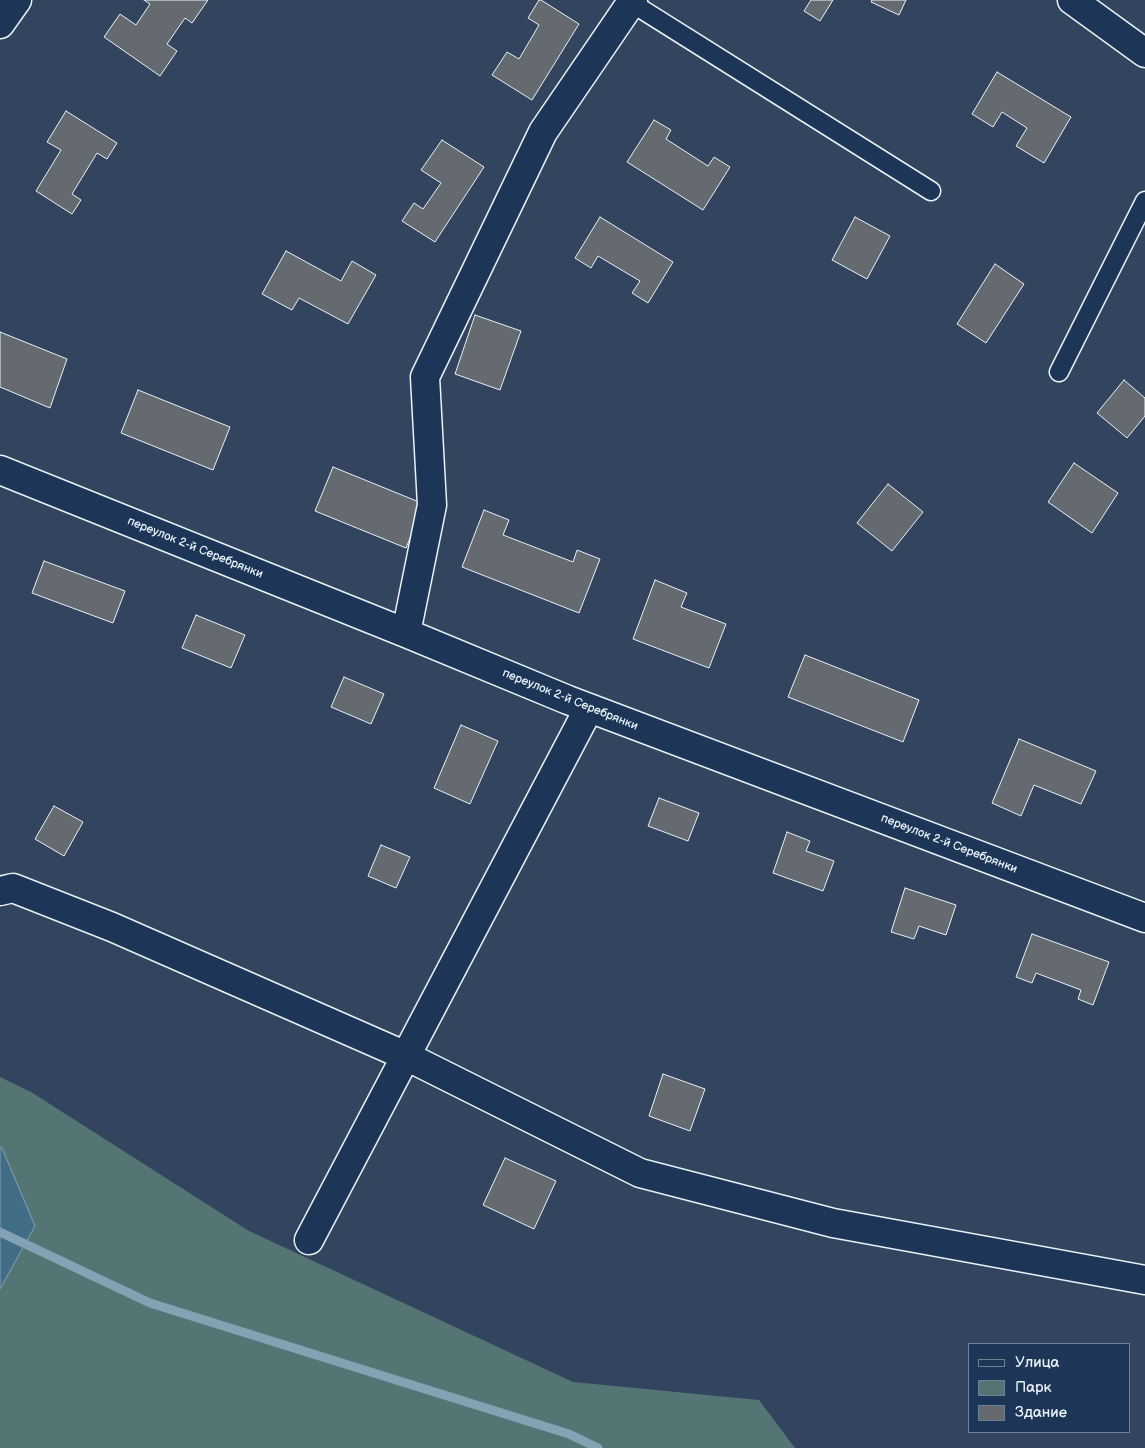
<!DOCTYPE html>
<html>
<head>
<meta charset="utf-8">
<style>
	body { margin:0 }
	#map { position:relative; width:1145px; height:1448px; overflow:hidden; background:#33455e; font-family:"Balsamiq Sans",sans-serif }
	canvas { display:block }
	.legend { position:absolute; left:968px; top:1343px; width:162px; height:90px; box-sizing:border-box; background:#1d3557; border:1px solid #6e8097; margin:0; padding:6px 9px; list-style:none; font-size:15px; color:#e8f1f8 }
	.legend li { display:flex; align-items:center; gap:10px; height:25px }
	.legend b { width:25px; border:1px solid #6e8097 }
</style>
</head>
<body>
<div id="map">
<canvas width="1145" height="1448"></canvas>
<ul class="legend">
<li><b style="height:6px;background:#1d3557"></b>Улица</li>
<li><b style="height:14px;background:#547574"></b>Парк</li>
<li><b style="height:14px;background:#656a70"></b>Здание</li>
</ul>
</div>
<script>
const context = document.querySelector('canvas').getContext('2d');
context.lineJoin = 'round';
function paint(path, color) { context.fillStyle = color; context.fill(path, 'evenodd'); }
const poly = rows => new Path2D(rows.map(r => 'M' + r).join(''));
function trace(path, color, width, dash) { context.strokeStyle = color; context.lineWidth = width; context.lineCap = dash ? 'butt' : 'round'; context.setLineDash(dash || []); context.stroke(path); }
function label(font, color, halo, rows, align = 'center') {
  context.font = font + ' "Balsamiq Sans",sans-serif'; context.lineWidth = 4.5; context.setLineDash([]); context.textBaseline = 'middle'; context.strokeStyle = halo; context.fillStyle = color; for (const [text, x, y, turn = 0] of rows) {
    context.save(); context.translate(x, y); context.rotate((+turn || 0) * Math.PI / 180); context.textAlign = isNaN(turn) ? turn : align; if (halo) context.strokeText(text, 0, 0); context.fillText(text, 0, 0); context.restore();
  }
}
paint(poly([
	[0,1077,31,1092,249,1231,573,1382,759,1400,795,1448,0,1448]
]), '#547574');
const water = poly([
	[0,1147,2,1148,35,1226,0,1289,0,1147]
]);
paint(water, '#416d86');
trace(water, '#84a2b4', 1);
trace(poly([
	[0,1232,150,1303,569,1434,598,1448]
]), '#84a2b4', 9);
const building = poly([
	[144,0,208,0,192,23,185,18,167,44,177,51,160,76,104,37,120,14,136,25,150,4,144,0],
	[539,0,541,0,579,24,532,100,492,75,507,52,519,59,539,25,528,18,539,0],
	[811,0,833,0,820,21,804,11,811,0],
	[872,0,906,0,899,15,871,2,872,0],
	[997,72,1071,117,1044,163,1016,146,1027,128,1002,112,993,127,972,114,997,72],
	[66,111,117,143,107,159,97,153,72,194,81,200,72,214,36,191,61,150,47,142,66,111],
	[654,120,671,130,666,139,708,166,714,157,730,167,703,210,627,162,654,120],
	[442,140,484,167,435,242,402,221,414,203,423,209,441,183,421,170,442,140],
	[600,217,673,262,648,303,632,293,640,281,598,256,591,268,575,258,600,217],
	[855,217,890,236,867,279,832,260,855,217],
	[286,251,341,281,352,261,376,275,348,324,299,298,292,310,262,294,286,251],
	[995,264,1024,284,986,343,957,324,995,264],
	[475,315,521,331,500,390,455,374,475,315],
	[0,332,67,359,50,408,0,387,0,332],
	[1124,380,1145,398,1145,416,1127,438,1097,413,1124,380],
	[138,390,230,427,213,470,121,433,138,390],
	[1074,463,1118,493,1092,533,1048,502,1074,463],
	[333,467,424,504,406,548,315,511,333,467],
	[888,484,923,512,892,551,857,523,888,484],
	[484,510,509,520,503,535,573,562,577,550,600,559,579,613,462,567,484,510],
	[44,561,125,591,113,623,32,593,44,561],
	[655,580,687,593,681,607,726,624,709,668,633,639,655,580],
	[196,615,245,635,231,668,182,648,196,615],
	[805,655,919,700,903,742,788,697,805,655],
	[344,677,384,694,371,724,331,707,344,677],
	[461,725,498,741,470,804,434,788,461,725],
	[1019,739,1096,771,1081,804,1034,785,1021,816,992,803,1019,739],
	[659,798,699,813,688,841,648,826,659,798],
	[54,806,83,822,64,856,35,839,54,806],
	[787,832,810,841,806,851,834,861,823,891,773,873,787,832],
	[381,845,410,857,396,888,368,876,381,845],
	[905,888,956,905,946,935,919,926,914,939,891,932,905,888],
	[1032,934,1109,962,1093,1005,1078,999,1081,990,1036,973,1032,983,1016,977,1032,934],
	[663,1074,705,1089,690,1131,649,1116,663,1074],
	[505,1158,556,1181,534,1229,483,1205,505,1158]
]);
paint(building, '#656a70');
trace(building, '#e8f1f8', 1);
const service = poly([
	[627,0,931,191],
	[1059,372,1145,201]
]);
const minor = poly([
	[1072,0,1145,53],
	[0,470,406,633,568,700,1145,918],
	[406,633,432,505,425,377,543,132,633,0],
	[0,891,13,888,112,927,406,1056,640,1173,833,1223,1145,1280],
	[309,1240,589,708]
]);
const tertiary = poly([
	[0,24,17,0]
]);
trace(service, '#e8f1f8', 21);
trace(minor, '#e8f1f8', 31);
trace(tertiary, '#e8f1f8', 31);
trace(service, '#1d3557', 18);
trace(minor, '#1d3557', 28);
trace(tertiary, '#1d3557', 28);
label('12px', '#e8f1f8', '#1d3557', [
	["переулок 2-й Серебрянки",195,548,22],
	["переулок 2-й Серебрянки",570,700,22],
	["переулок 2-й Серебрянки",949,844,21]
]);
</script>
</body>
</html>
